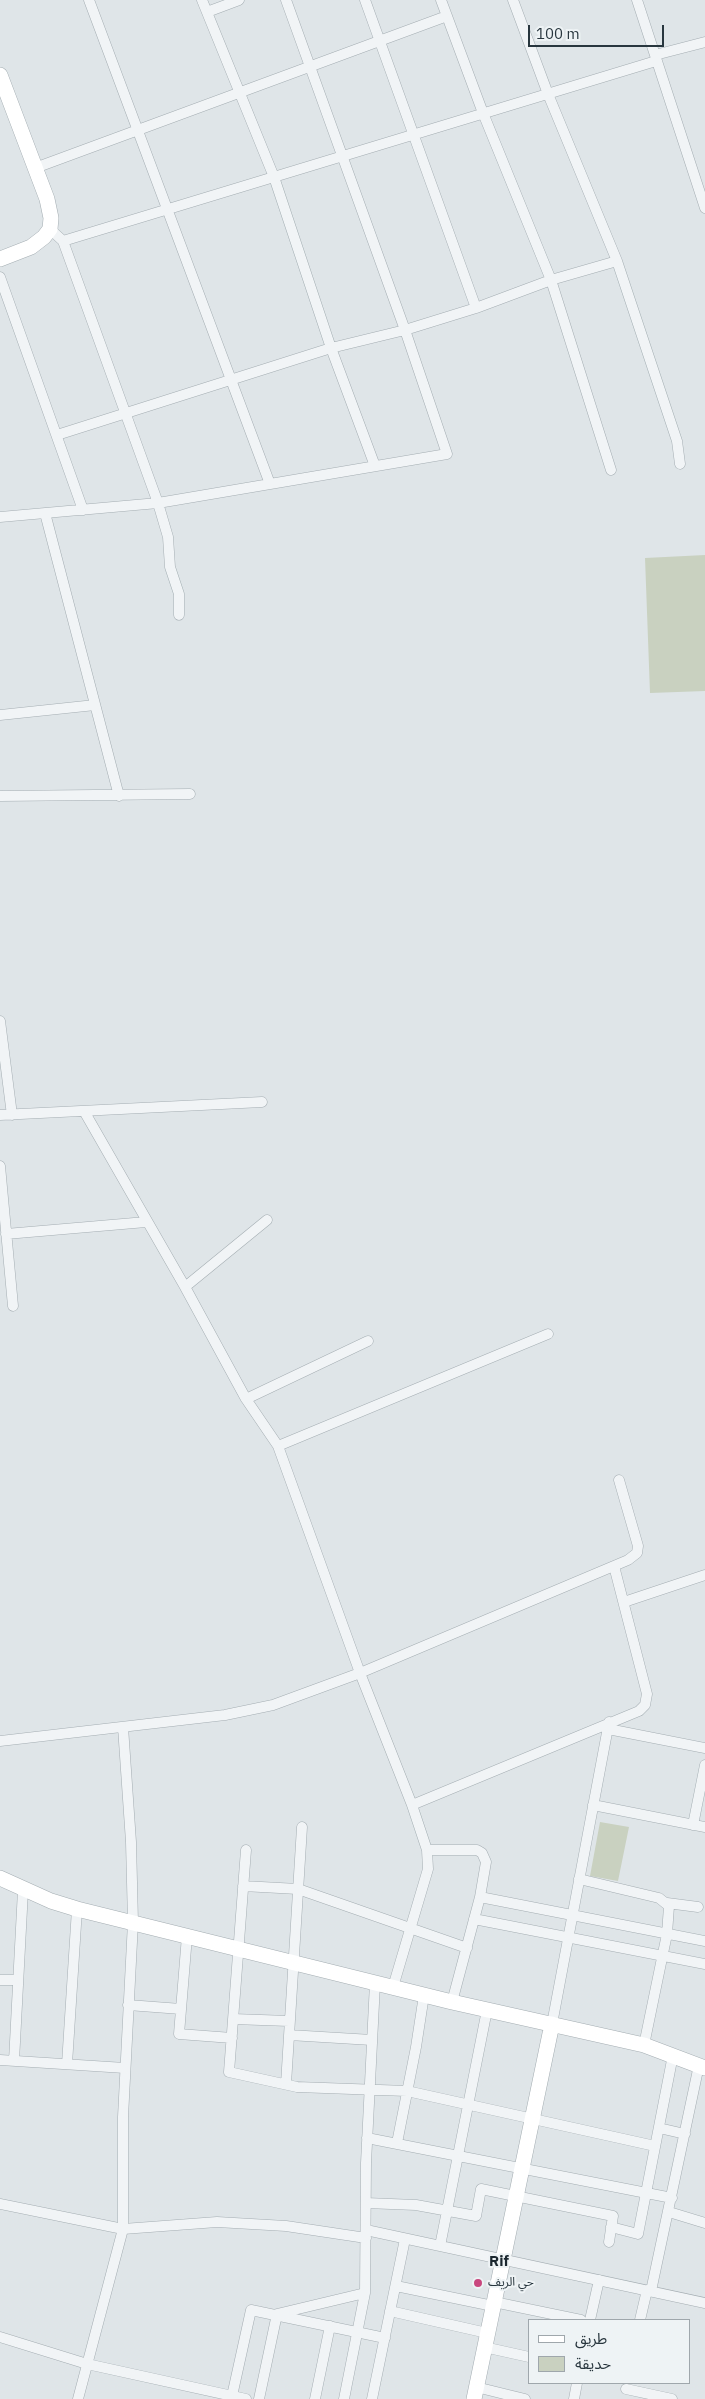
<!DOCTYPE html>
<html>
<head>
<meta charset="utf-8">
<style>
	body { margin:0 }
	#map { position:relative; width:705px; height:2399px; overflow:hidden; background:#dfe5e8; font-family:"IBM Plex Sans","Noto Sans Arabic",sans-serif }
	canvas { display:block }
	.legend { position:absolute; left:528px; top:2319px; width:162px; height:65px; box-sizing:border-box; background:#eef3f5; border:1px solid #9fa7ac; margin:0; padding:6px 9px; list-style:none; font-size:15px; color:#28363e }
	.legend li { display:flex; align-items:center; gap:10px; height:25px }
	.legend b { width:25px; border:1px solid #9fa7ac }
	.scale { position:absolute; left:528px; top:25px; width:136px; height:22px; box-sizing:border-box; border:2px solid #28363e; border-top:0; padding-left:6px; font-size:15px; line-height:18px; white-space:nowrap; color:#28363e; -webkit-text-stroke:4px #eef3f5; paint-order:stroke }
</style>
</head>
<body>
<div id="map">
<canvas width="705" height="2399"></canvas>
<ul class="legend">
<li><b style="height:6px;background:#fff"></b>طريق</li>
<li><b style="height:14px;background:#c9d1c0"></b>حديقة</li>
</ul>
<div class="scale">100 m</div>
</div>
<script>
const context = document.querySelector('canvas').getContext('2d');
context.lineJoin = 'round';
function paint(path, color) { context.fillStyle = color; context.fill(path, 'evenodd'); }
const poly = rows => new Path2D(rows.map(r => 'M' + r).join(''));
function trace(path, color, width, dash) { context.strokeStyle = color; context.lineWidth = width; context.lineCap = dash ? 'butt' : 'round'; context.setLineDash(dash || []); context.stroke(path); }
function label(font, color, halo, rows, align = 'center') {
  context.font = font + ' "IBM Plex Sans","Noto Sans Arabic",sans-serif'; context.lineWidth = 4; context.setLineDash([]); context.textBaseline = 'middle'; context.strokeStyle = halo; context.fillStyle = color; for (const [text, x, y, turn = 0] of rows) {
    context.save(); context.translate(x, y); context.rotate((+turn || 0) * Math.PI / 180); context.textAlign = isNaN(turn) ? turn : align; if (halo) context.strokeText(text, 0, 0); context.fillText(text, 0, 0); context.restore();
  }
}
paint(poly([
	[705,555,705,691,650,693,645,558],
	[600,1822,629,1827,618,1881,590,1876]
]), '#c9d1c0');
const street = poly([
	[89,0,270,484],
	[202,0,274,177,331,348,375,466],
	[365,0,476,308],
	[441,0,483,113,551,280,611,470],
	[513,0,548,94,617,261,677,441,680,464],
	[637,0,705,208],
	[207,12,239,0],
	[655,55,705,42],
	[35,168,447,16],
	[50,229,63,241,158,503,168,537,170,567,179,594,179,615],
	[63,241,656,61],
	[0,277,83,510],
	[57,435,331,348,405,330,476,308,551,280,617,261],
	[45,513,119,796],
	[0,517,158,503,447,454,405,330,286,0],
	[0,715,95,705],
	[0,796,190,794],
	[0,1021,12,1115],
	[84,1111,185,1287,246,1399,278,1446,360,1673,412,1805,427,1850,428,1869,393,1987],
	[0,1115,262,1102],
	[0,1166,13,1306],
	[6,1234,146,1222],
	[185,1287,267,1220],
	[246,1399,368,1341],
	[278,1446,548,1334],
	[624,1602,705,1575],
	[608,1729,705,1748],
	[0,1741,225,1715,273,1705,360,1673,628,1560,637,1553,638,1546,619,1480],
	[412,1805,639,1711,645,1705,647,1694,614,1566],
	[593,1805,705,1827],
	[693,1825,705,1765],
	[246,1850,229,2072,297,2087,407,2091,655,2146],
	[427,1850,477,1850,482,1853,486,1862,480,1897,452,2002],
	[579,1879,659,1898,669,1906,667,1934,644,2045],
	[243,1886,298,1889,467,1948],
	[480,1897,705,1941],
	[667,1903,698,1907],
	[474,1919,705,1964],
	[187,1936,179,2034,232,2038],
	[0,1980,18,1980],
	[128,2005,181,2009],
	[233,2019,289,2021],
	[552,2024,609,1722],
	[289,2035,372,2040],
	[0,2060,125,2068],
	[14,2061,23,1890],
	[67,2064,77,1909],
	[286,2084,302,1827],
	[659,2128,685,2134],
	[367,2138,672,2198],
	[397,2143,416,2047,424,1995],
	[366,2203,416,2205,476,2216,481,2189,613,2216,609,2242],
	[0,2204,123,2229,217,2222,286,2226,366,2238],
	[669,2212,705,2223],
	[611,2227,638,2234,673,2055],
	[366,2230,705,2303],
	[440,2246,487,2010],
	[396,2286,493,2306],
	[651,2291,699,2065],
	[365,2293,366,2163,375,1983],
	[494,2302,581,2320],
	[390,2311,487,2333],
	[590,2320,599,2280],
	[640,2320,647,2290],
	[0,2337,87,2364,246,2399],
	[484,2347,529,2357],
	[476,2387,525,2399],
	[626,2389,672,2399],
	[232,2396,251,2310,385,2338],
	[78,2399,123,2229,123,2117,133,1922,131,1842,123,1727],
	[259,2399,277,2314,365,2293,344,2399],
	[315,2399,330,2326],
	[372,2399,405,2239],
	[574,2399,577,2383]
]);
const secondary = poly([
	[0,75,47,199,51,218,50,229,44,237,31,247,0,259],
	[0,1878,51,1901,77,1909,452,2002,644,2045,705,2068],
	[474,2399,552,2024]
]);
trace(street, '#a4adb2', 11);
trace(secondary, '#a4adb2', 16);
trace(street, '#f1f4f6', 10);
trace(secondary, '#fff', 15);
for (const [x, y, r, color] of [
	[478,2283,5,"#c9477e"]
]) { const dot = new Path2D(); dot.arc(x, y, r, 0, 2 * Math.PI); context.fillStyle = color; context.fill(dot); trace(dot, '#eef3f5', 2); }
label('12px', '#28363e', '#eef3f5', [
	["حي الريف",488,2283]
], 'left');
label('bold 15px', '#1b272f', '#eef3f5', [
	["Rif",499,2262]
]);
</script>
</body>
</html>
